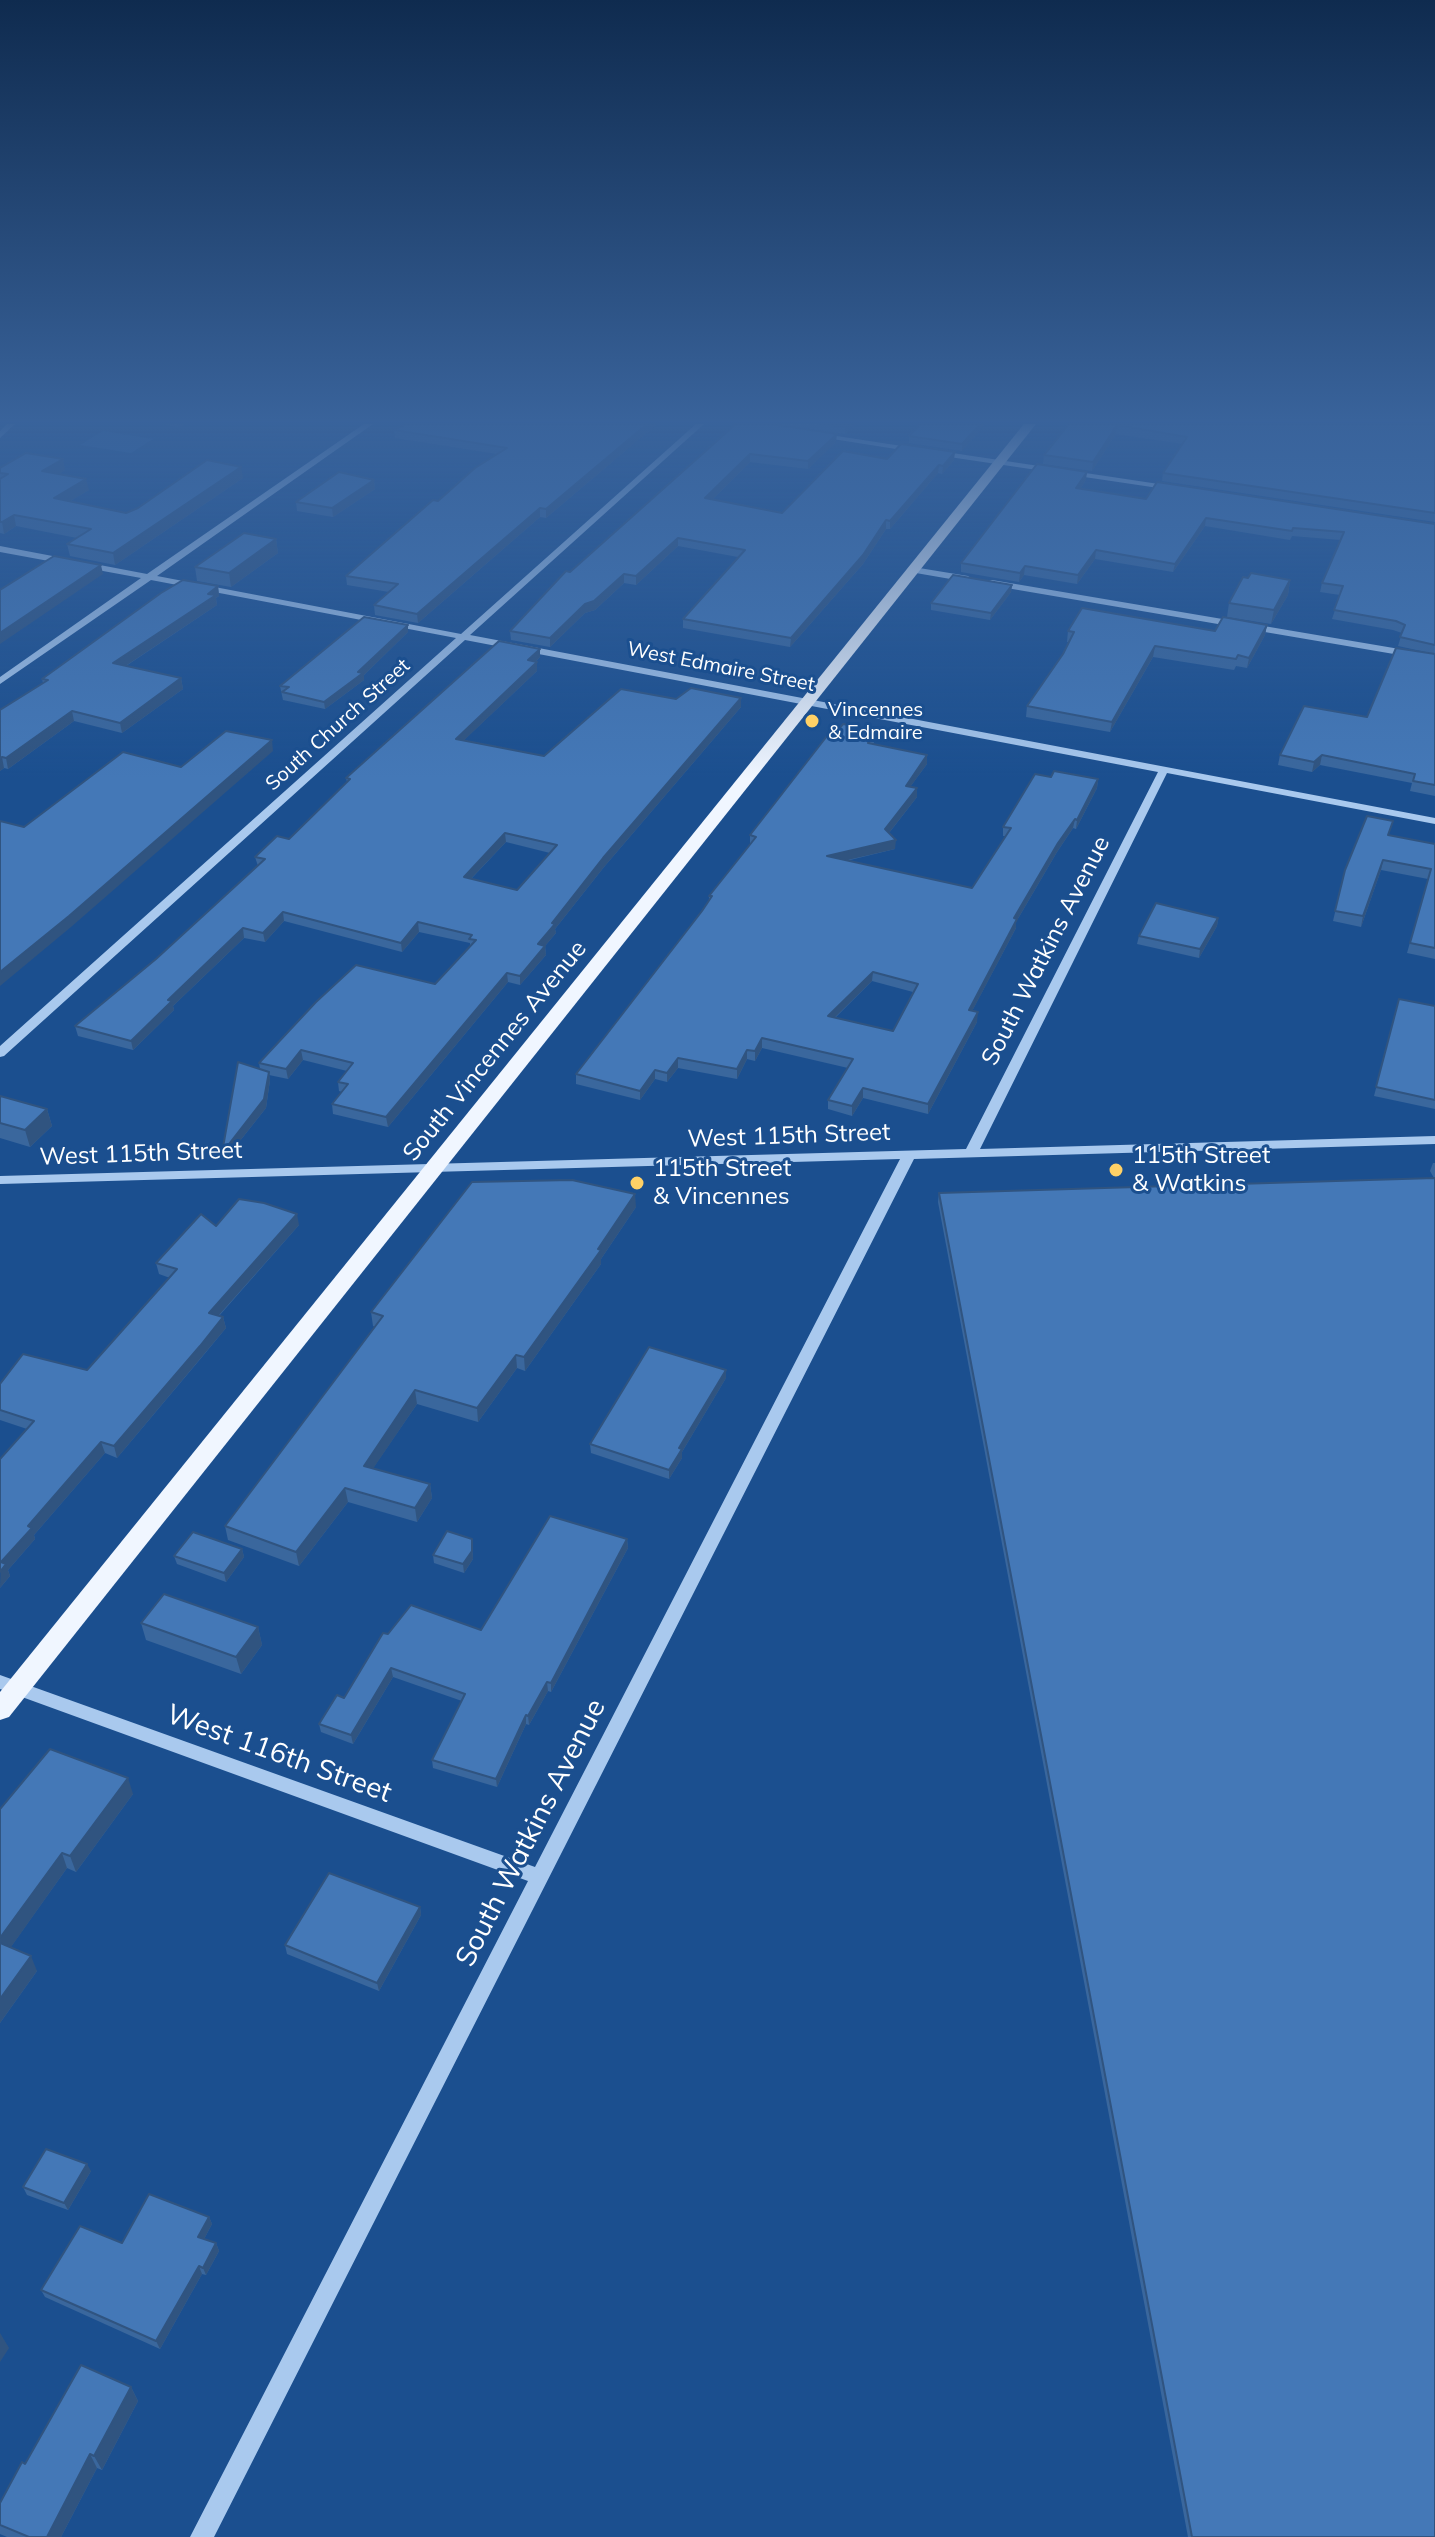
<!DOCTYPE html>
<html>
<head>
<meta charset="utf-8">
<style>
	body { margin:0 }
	canvas { display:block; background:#1b4f8f }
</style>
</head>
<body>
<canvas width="1435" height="2537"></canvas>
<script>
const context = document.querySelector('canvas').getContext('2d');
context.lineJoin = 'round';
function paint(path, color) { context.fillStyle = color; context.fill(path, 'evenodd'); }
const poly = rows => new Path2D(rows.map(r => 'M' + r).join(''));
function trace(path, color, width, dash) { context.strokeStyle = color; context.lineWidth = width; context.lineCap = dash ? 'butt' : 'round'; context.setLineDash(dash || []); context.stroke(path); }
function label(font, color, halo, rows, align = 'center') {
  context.font = font + ' Mulish,sans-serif'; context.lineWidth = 6; context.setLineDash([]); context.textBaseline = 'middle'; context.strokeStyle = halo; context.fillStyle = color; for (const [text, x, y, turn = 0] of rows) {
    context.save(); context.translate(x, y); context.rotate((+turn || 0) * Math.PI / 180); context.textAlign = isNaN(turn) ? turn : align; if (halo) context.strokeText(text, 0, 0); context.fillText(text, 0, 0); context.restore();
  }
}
paint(poly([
	[103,431,153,439,131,453,80,445]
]), '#2e69ad');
paint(poly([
	[7,424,15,424,0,438,0,431,7,424],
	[364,424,373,424,157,576,461,634,696,424,704,424,470,635,1435,818,1435,824,1167,773,980,1149,1435,1136,1435,1144,914,1159,214,2537,190,2537,528,1881,0,1689,0,1675,535,1867,900,1159,0,1184,0,1176,966,1149,1158,772,465,640,4,1056,0,1057,0,1046,456,638,151,580,0,684,0,677,141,578,0,552,0,546,147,574,364,424],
	[817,433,915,448,919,450,915,452,820,437,817,437,817,433],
	[939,451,1172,486,1176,488,1172,490,936,455,935,453,939,451],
	[913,567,968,576,972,579,968,582,910,572,910,568,913,567],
	[992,580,1435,655,1435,661,989,585,989,581,992,580]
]), '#a9c9ee');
paint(poly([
	[1024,424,1036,424,9,1717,0,1720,0,1692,1024,424]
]), '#f0f6ff');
paint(poly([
	[161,424,184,424,180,427],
	[406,424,657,424,546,518,540,517,418,623,375,615,374,605,389,592,347,585,346,576,497,454,395,438,394,430],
	[736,424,855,424,845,434,795,427,836,442,808,469,750,462,712,500,782,513,887,459,954,460,942,474,938,473,890,529,886,529,863,564,790,647,683,628,683,619,738,557,678,546,636,585,624,583,595,610,585,613,550,647,511,640,510,631],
	[985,424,962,451,909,443,909,436],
	[1069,424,1435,424,1435,522,1162,481,1163,473,1182,444,1116,434,1092,471,1043,464,1044,455],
	[0,468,65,470,58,474,89,490,70,501,126,513,243,478,115,565,70,556,67,544,77,538,16,526,4,534,0,533],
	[374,480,375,489,333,517,297,511,296,502],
	[1086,480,1080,489,1146,499,1435,524,1435,654,1398,646,1402,633,1393,630,1332,619,1340,595,1320,592,1322,583,1341,540,1292,536,1290,540,1205,526,1173,572,1095,559,1077,584,1024,575,1019,582,961,572,961,563],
	[276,539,278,553,231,587,197,581,195,567],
	[1290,580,1288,595,1271,624,1227,617,1229,603],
	[1012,585,1011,592,990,620,931,610,931,603],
	[218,586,219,596,216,598,217,605,126,666,181,678,183,689,122,733,74,721,8,769,4,768,0,771,0,710,43,683,42,679],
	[1267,625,1265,635,1247,668,1236,666,1234,670,1153,657,1110,732,1026,717,1027,706,1063,654,1069,642,1067,642,1068,631,1215,631],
	[408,632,364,675,364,680,325,709,283,700,280,686],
	[540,649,540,657,535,662,537,671,464,740,544,756,676,699,741,698,741,707,604,867,555,929,556,933,545,946,546,955,520,985,508,982,388,1127,333,1114,332,1104,342,1092,339,1091,338,1082,347,1071,303,1060,288,1079,269,1075,270,1080,266,1108,224,1161,260,1069,259,1063,435,984,470,947,470,943,419,932,402,952,284,921,265,942,244,938,173,1006,174,1010,133,1050,78,1036,75,1026,156,959,258,866,255,857,289,839,347,782,346,778],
	[506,842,550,853,517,890,471,879],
	[1435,654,1435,796,1410,791,1412,783,1320,765,1312,772,1278,765,1280,755,1367,717],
	[840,728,872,729,874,744,927,764,910,787,917,797,889,833,895,849,846,861,972,888,1006,836,1003,836,1003,827,1051,777,1098,779,1097,788,1076,829,1073,828,1057,852,1016,922,1016,928,972,1011,977,1022,928,1114,863,1098,852,1116,828,1109,828,1100,848,1068,762,1048,755,1061,747,1059,737,1079,678,1068,667,1082,655,1079,640,1100,576,1084,576,1074,709,901,709,896,750,844,750,835],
	[872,981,913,992,893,1031,835,1018],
	[1389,835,1435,844,1435,959,1407,953,1428,879,1381,870,1361,927,1333,921,1345,870],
	[1218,918,1217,926,1199,958,1137,944,1139,936],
	[1399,999,1435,1006,1435,1109,1374,1096],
	[0,1096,47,1109,52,1126,30,1147,0,1138],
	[1433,1163,1435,1163,1435,2537,1188,2537,938,1202,939,1193,1434,1178,1430,1171],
	[636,1207,601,1259,601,1264,525,1371,517,1368,478,1422,417,1404,373,1468,430,1484,432,1498,417,1522,348,1502,299,1566,228,1540,225,1526,375,1327,373,1326,371,1312],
	[299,1225,219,1316,223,1317,226,1328,202,1357,117,1458,105,1453,34,1535,35,1539,8,1570,10,1576,0,1588,27,1429,0,1420,0,1384,87,1370,170,1278,159,1274,156,1263,216,1226],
	[726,1378,682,1452,682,1458,669,1479,591,1453,590,1444],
	[472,1539,473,1559,464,1573,434,1563,433,1555],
	[627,1539,628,1548,551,1692,548,1691,529,1725,526,1724,497,1787,433,1768,432,1760,462,1701,393,1677,353,1744,321,1732,319,1724,344,1698,388,1634,481,1630],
	[242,1549,244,1557,226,1582,177,1564,174,1556],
	[141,1623,258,1627,262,1645,241,1674,146,1640],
	[133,1794,76,1872,67,1868,10,1948,37,1971,0,2023,0,1809],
	[420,1907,421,1915,379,1991,287,1954,285,1945],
	[91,2171,68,2210,27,2195,23,2187],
	[209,2217,212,2224,204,2239,216,2243,219,2251,206,2275,202,2274,160,2349,45,2297,41,2290,122,2243],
	[131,2387,138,2401,102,2470,97,2468,61,2537,7,2537,0,2534,0,2503,25,2464]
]), '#3a679d');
paint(poly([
	[647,424,657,424,546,518,546,509],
	[848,424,855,424,845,434,845,427],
	[980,424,985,424,962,451,962,444],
	[1117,425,1116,434,1092,471,1093,462],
	[837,434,836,442,808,469,808,461],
	[955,452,954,460,942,474,943,466],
	[750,454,750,462,705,507,705,498],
	[63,459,65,470,44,483,42,471],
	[939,465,938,473,890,529,890,521],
	[241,467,243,478,115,565,113,553],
	[1087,472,1086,480,1075,497,1076,488],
	[86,479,89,490,57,509,54,498],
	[374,480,375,489,333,517,332,508],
	[540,508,540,517,418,623,417,614],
	[14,515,16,526,4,534,2,522],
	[1206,518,1205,526,1173,572,1175,564],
	[886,520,886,529,863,564,790,647,791,638],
	[678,538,678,546,636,585,636,576],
	[276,539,278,553,231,587,229,573],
	[1096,550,1095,559,1077,584,1078,575],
	[101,565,103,574,0,644,0,633],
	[1025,566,1024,575,1019,582,1020,573],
	[624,574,624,583,595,610,585,613,550,647,550,638,585,604],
	[1290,580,1288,595,1271,624,1274,610],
	[1012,585,1011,592,990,620,991,613],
	[218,586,219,596,216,598,217,605,115,673,113,663],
	[408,625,408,632,364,675,364,680,325,709,324,702],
	[1267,625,1265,635,1247,668,1249,658],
	[1155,646,1153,657,1110,732,1112,722],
	[540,649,540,657,528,669,528,660],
	[537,662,537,671,457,747,456,739],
	[181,678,183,689,122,733,120,723],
	[741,698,741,707,604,867,555,929,556,933,545,946,546,955,520,985,520,976,552,923,603,858],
	[72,711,74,721,8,769,6,758],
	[272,740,273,751,71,927,0,986,0,972],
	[927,755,927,764,905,794,906,786],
	[1322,755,1320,765,1312,772,1314,762],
	[2,757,4,768,0,771,0,759],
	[1098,779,1097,788,1076,829,1077,820],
	[917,788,917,797,885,838,885,829],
	[1075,819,1073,828,1057,852,1016,922,1016,928,968,1019,969,1010,1014,918,1058,843],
	[505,833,506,842,464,886,464,877],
	[896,840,895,849,826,865,827,856],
	[1383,860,1381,870,1361,927,1363,916],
	[283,912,284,921,265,942,263,933],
	[1218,918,1217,926,1199,958,1200,949],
	[418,922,419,932,402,952,401,943],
	[243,928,244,938,173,1006,174,1010,133,1050,131,1041,168,1000],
	[873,972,872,981,827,1025,828,1016],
	[507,973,508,982,388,1127,386,1117],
	[978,1012,977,1022,928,1114,928,1104],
	[762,1038,762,1048,755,1061,755,1051],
	[301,1050,303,1060,288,1079,286,1069],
	[747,1050,747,1059,737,1079,737,1069],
	[678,1058,678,1068,667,1082,667,1073],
	[655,1070,655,1079,640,1100,640,1091],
	[269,1072,270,1080,266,1108,224,1161,222,1153],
	[863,1088,863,1098,852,1116,852,1106],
	[47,1109,52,1126,30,1147,25,1130],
	[635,1194,636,1207,601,1259,601,1264,525,1371,524,1357],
	[297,1214,299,1225,211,1324,209,1313],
	[223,1317,226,1328,117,1458,114,1446],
	[516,1355,517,1368,478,1422,477,1408],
	[726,1370,726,1378,682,1452,682,1458,669,1479,669,1470,679,1448],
	[415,1390,417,1404,366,1479,364,1466],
	[101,1442,105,1453,34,1535,35,1539,8,1570,10,1576,0,1588,1,1562,28,1526],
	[430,1484,432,1498,417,1522,415,1508],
	[345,1488,348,1502,299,1566,296,1552],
	[472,1539,473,1559,464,1573,463,1564],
	[627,1539,628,1548,551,1692,551,1683],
	[242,1549,244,1557,226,1582,224,1573],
	[258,1627,262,1645,241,1674,236,1657],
	[391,1668,393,1677,353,1744,351,1735],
	[547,1682,548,1691,529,1725,528,1716],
	[526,1715,526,1724,497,1787,496,1779],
	[128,1778,133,1794,76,1872,70,1856],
	[62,1853,67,1868,4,1957,0,1948,0,1938],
	[420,1907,421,1915,379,1991,377,1983],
	[31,1956,37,1971,0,2023,0,1999],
	[87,2164,91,2171,68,2210,64,2203],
	[209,2217,212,2224,201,2245,198,2237],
	[216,2243,219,2251,206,2275,203,2268],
	[199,2266,202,2274,160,2349,156,2341],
	[0,2333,9,2348,0,2362],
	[131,2387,138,2401,102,2470,94,2456],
	[90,2454,97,2468,61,2537,47,2537]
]), '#305480');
const building = poly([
	[406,424,647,424,546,509,540,508,417,614,374,605,398,584,346,576,433,500,438,501,475,468,507,448,394,430,406,424],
	[736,424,771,424,837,434,808,461,750,454,705,498,782,513,843,451,887,459,901,444,955,452,943,466,939,465,890,521,886,520,863,555,791,638,683,619,745,550,678,538,636,576,624,574,594,601,585,604,550,638,510,631,566,571,570,572,736,424],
	[821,424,848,424,845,427,821,424],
	[920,424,980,424,962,444,909,436,920,424],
	[1069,424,1435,424,1435,513,1163,473,1187,437,1117,425,1093,462,1044,455,1069,424],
	[26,453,63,459,42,471,86,479,54,498,126,513,138,508,207,460,241,467,113,553,67,544,91,529,14,515,2,522,0,522,0,479,8,474,0,473,0,468,26,453],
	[1037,464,1087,472,1076,488,1146,499,1157,482,1435,524,1435,645,1400,637,1405,625,1396,621,1334,610,1343,586,1322,583,1344,532,1293,528,1292,531,1206,518,1175,564,1096,550,1078,575,1025,566,1020,573,961,563,1037,464],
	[339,472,374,480,332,508,296,502,339,472],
	[244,533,276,539,229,573,195,567,244,533],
	[54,556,101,565,0,633,0,590,54,556],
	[1251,573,1290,580,1274,610,1229,603,1243,577,1248,578,1251,573],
	[953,575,1012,585,991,613,931,603,953,575],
	[183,580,218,586,208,594,216,595,113,663,181,678,120,723,72,711,6,758,2,757,0,759,0,710,48,680,42,679,161,593,183,580],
	[1082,608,1215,631,1223,617,1267,625,1249,658,1238,655,1236,659,1155,646,1112,722,1027,706,1063,654,1074,632,1068,631,1082,608],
	[364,617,408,625,358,672,363,673,324,702,282,692,289,687,280,686,364,617],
	[499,641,540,649,528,660,537,662,456,739,544,756,621,689,676,699,691,688,741,698,603,858,552,923,555,924,538,944,545,946,520,976,507,973,386,1117,332,1104,348,1084,338,1082,353,1063,301,1050,286,1069,259,1063,316,1002,356,965,435,984,476,940,469,939,472,935,418,922,401,943,283,912,263,933,243,928,168,1000,172,1001,131,1041,75,1026,156,959,265,859,255,857,277,836,289,839,350,779,346,778,499,641],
	[505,833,557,845,517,890,464,877,505,833],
	[1396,648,1435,654,1435,785,1413,781,1415,774,1322,755,1314,762,1280,755,1304,706,1367,717,1396,648],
	[843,724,872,729,869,733,875,735,868,743,927,755,906,786,917,788,885,829,896,840,827,856,972,888,1011,828,1003,827,1035,774,1051,777,1054,771,1098,779,1077,820,1075,819,1058,843,1014,918,1017,919,969,1010,978,1012,928,1104,863,1088,852,1106,828,1100,853,1059,762,1038,755,1051,747,1050,737,1069,678,1058,667,1073,655,1070,640,1091,576,1074,702,911,712,896,709,896,756,837,750,835,834,727,840,728,843,724],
	[873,972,918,984,893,1031,828,1016,873,972],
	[226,731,272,740,69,916,0,972,0,821,24,827,123,752,181,767,226,731],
	[1367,816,1393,821,1388,835,1435,844,1435,948,1410,943,1431,869,1383,860,1363,916,1335,911,1345,870,1367,816],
	[1156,903,1218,918,1200,949,1139,936,1156,903],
	[1399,999,1435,1006,1435,1100,1376,1087,1399,999],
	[238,1062,269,1072,264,1099,222,1153,238,1062],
	[0,1096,47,1109,25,1130,0,1123,0,1096],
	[1435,1178,1435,2537,1192,2537,939,1193,1435,1178],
	[572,1180,635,1194,598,1249,601,1250,524,1357,516,1355,477,1408,415,1390,364,1466,430,1484,415,1508,345,1488,296,1552,225,1526,383,1316,371,1312,472,1182,572,1180],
	[239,1199,264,1203,297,1214,209,1313,223,1317,200,1346,114,1446,101,1442,28,1526,32,1528,1,1562,6,1564,0,1572,0,1459,34,1421,0,1410,0,1384,23,1354,87,1370,177,1269,156,1263,201,1214,216,1226,239,1199],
	[649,1347,726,1370,679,1448,682,1449,669,1470,590,1444,649,1347],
	[550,1516,627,1539,551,1683,547,1682,528,1716,526,1715,496,1779,432,1760,465,1694,391,1668,351,1735,319,1724,337,1695,344,1698,383,1633,388,1634,411,1605,481,1630,550,1516],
	[447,1531,472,1539,472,1551,463,1564,433,1555,447,1531],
	[193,1532,242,1549,224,1573,174,1556,193,1532],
	[164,1594,258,1627,236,1657,141,1623,164,1594],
	[50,1749,128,1778,70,1856,62,1853,0,1938,0,1809,50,1749],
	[329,1873,420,1907,377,1983,285,1945,329,1873],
	[0,1943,31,1956,0,1999,0,1943],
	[46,2149,87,2164,64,2203,23,2187,46,2149],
	[149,2194,209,2217,198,2237,216,2243,203,2268,199,2266,156,2341,41,2290,80,2226,122,2243,149,2194],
	[81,2365,131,2387,94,2456,90,2454,47,2537,29,2537,0,2525,0,2503,22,2462,25,2464,81,2365]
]);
paint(building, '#4478b7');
trace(building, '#305480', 2);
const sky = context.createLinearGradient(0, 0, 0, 779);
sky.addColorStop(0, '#0f2b4f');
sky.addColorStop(0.54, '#39639b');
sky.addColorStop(1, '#39639b00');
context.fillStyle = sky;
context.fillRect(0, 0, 1435, 779);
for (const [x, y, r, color] of [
	[812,721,8,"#ffd166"],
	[1116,1170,8,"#ffd166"],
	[637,1183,8,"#ffd166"]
]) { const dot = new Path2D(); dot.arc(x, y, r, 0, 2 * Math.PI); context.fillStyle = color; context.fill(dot); trace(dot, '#1b4f8f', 3); }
label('20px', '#fff', '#1b4f8f', [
	["West Edmaire Street",721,667,11],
	["South Church Street",338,725,-42]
]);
label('20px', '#fff', '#1b4f8f', [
	["Vincennes",828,710],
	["& Edmaire",828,733]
], 'left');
label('24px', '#fff', '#1b4f8f', [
	["South Watkins Avenue",1046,951,-63],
	["South Vincennes Avenue",495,1051,-51],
	["West 115th Street",789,1136,-2],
	["West 115th Street",141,1154,-2]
]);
label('24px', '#fff', '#1b4f8f', [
	["115th Street",1132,1156],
	["& Watkins",1132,1184],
	["115th Street",653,1169],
	["& Vincennes",653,1197]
], 'left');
label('28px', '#fff', '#1b4f8f', [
	["West 116th Street",279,1754,20],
	["South Watkins Avenue",531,1833,-63]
]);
</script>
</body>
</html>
